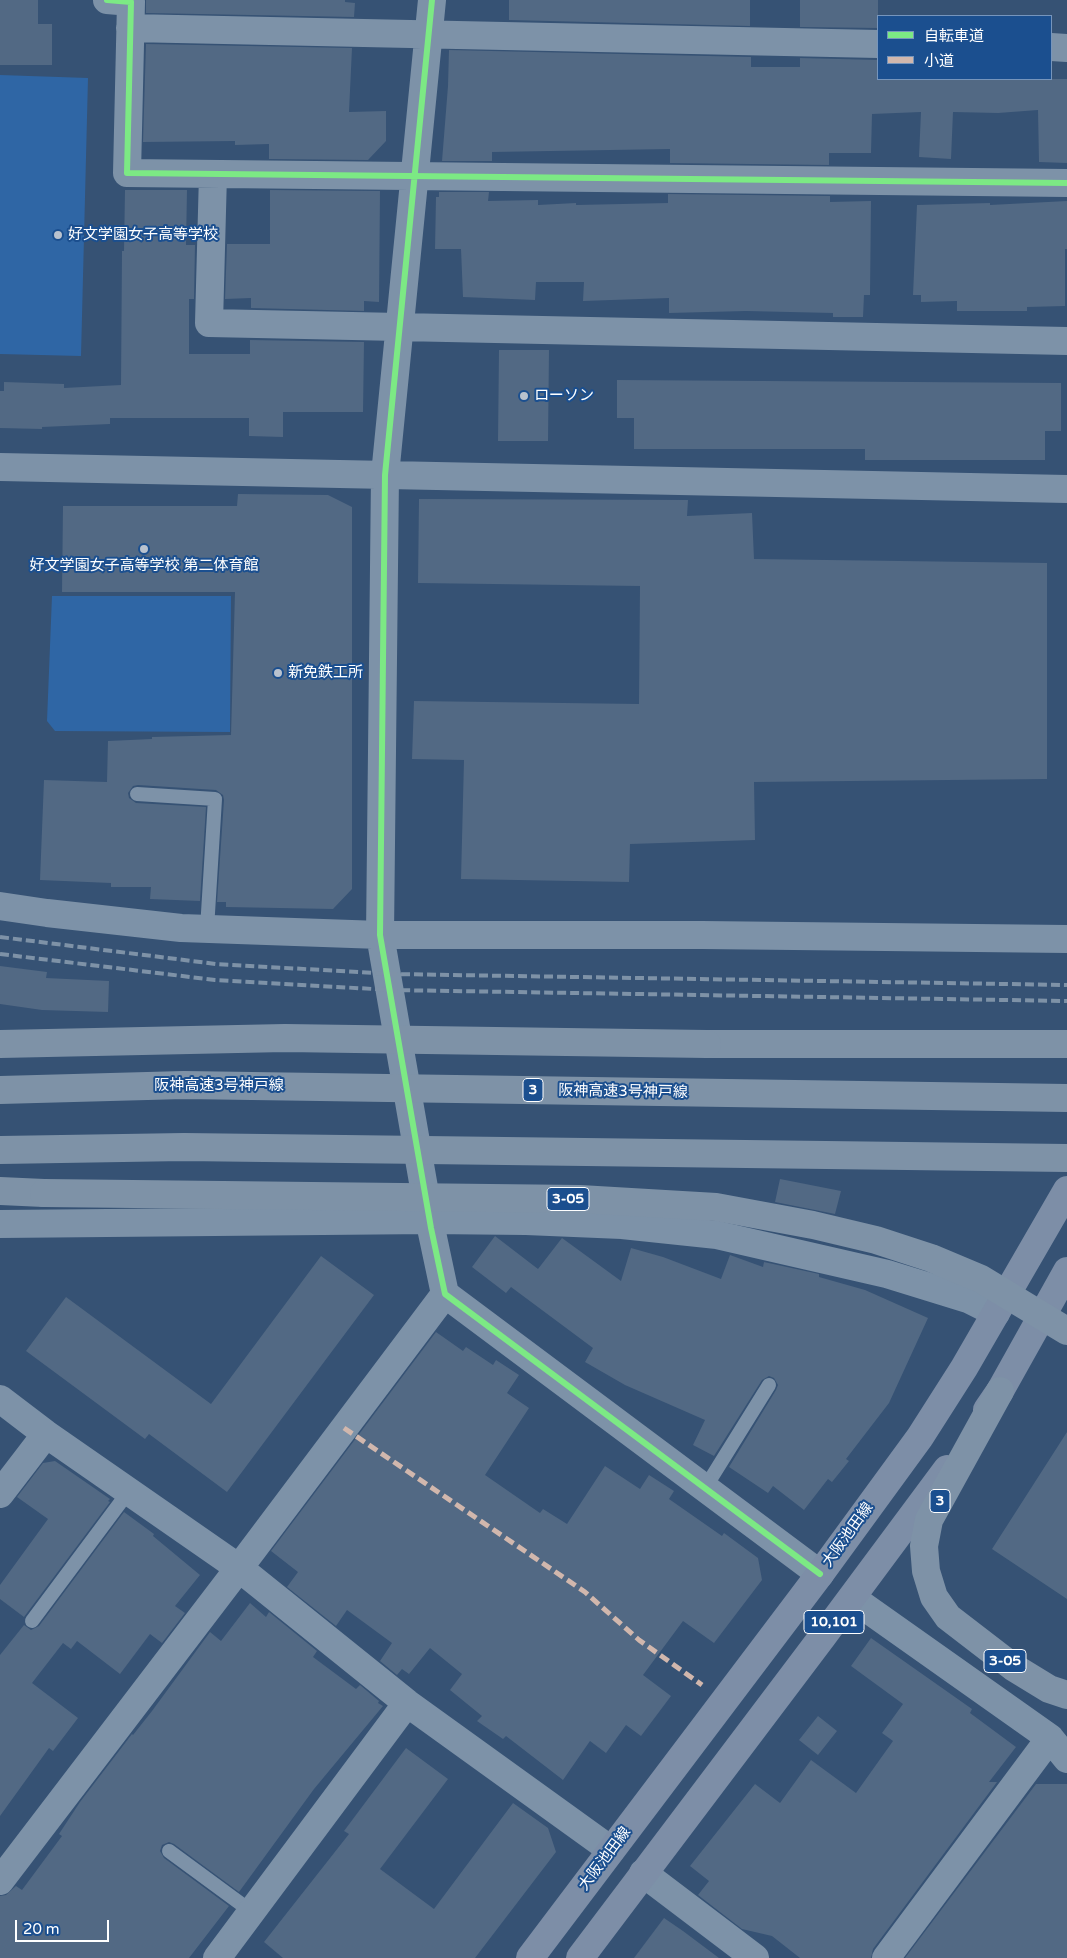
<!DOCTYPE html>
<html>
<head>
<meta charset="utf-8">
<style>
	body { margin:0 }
	#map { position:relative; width:1067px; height:1958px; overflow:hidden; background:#365274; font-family:"Varela Round","Noto Sans JP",sans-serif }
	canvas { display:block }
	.legend { position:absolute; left:877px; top:15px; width:175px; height:65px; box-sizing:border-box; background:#1b4f8f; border:1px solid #7695bc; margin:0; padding:6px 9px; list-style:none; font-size:15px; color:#fff }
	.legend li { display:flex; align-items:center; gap:10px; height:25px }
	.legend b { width:25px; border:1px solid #7695bc }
	.scale { position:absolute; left:15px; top:1920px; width:94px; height:22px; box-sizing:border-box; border:2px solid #fff; border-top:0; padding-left:6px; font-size:15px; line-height:18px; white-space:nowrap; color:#fff; -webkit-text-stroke:4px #1b4f8f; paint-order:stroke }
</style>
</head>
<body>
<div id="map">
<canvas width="1067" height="1958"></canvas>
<ul class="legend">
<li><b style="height:6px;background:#7ce984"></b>自転車道</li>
<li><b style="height:6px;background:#d1b7ad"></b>小道</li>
</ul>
<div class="scale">20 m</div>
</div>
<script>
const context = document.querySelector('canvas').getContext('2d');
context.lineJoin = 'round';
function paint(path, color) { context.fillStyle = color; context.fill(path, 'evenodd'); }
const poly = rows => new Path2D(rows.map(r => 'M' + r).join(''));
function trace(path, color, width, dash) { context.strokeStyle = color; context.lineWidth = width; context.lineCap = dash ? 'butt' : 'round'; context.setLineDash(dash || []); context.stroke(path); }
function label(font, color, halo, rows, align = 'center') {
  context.font = font + ' "Varela Round","Noto Sans JP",sans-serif'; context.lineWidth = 4; context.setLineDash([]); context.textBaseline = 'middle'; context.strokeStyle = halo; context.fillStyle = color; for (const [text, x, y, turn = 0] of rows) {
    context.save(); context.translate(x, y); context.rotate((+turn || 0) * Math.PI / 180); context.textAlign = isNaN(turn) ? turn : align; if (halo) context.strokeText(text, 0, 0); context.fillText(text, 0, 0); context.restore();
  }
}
paint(poly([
	[0,75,88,78,81,356,0,354],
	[52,596,231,596,230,732,55,731,47,721]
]), '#2f66a5');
paint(poly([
	[0,0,38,0,38,24,52,24,52,65,0,65],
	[146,0,345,0,345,2,355,3,354,17,146,13],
	[509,0,750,0,750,26,509,20],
	[800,0,878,0,878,28,800,27],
	[146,44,352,48,349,112,386,111,386,141,368,160,269,159,269,144,235,145,235,141,143,142],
	[449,50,751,57,751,67,800,67,800,58,878,60,878,79,1067,79,1067,163,1039,162,1038,110,998,113,953,112,951,159,919,157,921,112,872,114,871,153,829,153,829,165,670,163,670,149,492,152,492,161,442,161,448,86],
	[125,190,187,190,186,245,195,245,194,299,189,299,189,354,250,354,250,340,364,342,363,412,283,412,283,437,249,436,249,418,110,418,110,424,42,427,42,429,0,428,0,391,4,391,4,382,64,384,64,388,121,385,122,251,124,251],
	[270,190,380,191,379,302,364,301,364,311,251,308,251,298,225,299,227,244,270,244],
	[439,192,489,192,488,201,538,200,538,205,576,203,576,205,668,203,668,194,830,196,830,202,871,201,870,295,864,295,863,317,833,317,833,313,746,311,669,313,669,298,583,301,584,282,536,282,535,300,463,297,461,249,435,249,436,197,439,197],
	[1067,201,1067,249,1065,249,1065,306,1027,307,1027,311,957,311,957,301,921,302,921,295,913,295,917,205,990,203,990,205],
	[499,350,549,350,548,441,498,441],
	[617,380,1061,383,1061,431,1045,431,1045,460,865,460,865,449,634,449,634,418,617,418],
	[238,494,328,495,352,507,352,889,333,909,226,907,226,902,217,902,224,800,223,795,216,790,138,785,133,786,128,793,129,798,136,803,206,807,200,901,150,899,151,887,111,887,111,883,40,880,44,780,107,782,108,741,152,739,152,737,231,735,235,592,62,592,63,506,237,506],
	[419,499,688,500,687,516,752,513,754,559,1047,563,1047,779,754,782,755,840,630,844,629,882,461,879,464,760,412,759,414,701,639,704,640,586,418,583],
	[0,966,47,972,46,978,109,981,108,1012,42,1010,0,1004],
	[780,1179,841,1191,835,1214,775,1202],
	[495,1236,538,1269,562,1238,621,1281,631,1248,663,1257,721,1279,730,1255,763,1267,764,1262,819,1274,819,1277,865,1290,928,1318,889,1403,846,1459,849,1461,832,1482,828,1479,804,1510,773,1486,768,1493,729,1467,776,1390,778,1385,774,1378,769,1376,762,1380,714,1456,693,1445,705,1420,625,1385,585,1362,593,1348,511,1287,506,1293,472,1267],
	[321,1256,374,1295,227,1492,149,1434,145,1439,26,1351,66,1297,211,1404],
	[436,1332,463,1351,466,1347,493,1365,496,1360,519,1375,507,1393,529,1408,485,1475,540,1513,543,1509,567,1524,605,1466,640,1489,649,1475,674,1491,669,1499,722,1536,724,1533,758,1558,762,1580,714,1643,683,1621,643,1675,671,1696,641,1736,626,1725,606,1753,590,1741,563,1780,506,1736,503,1739,477,1721,482,1716,450,1690,462,1674,430,1648,409,1674,402,1669,397,1675,380,1661,392,1643,347,1610,336,1626,287,1587,298,1572,271,1551],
	[1067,1432,1067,1599,992,1549],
	[55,1461,110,1499,108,1501,110,1502,24,1617,0,1599,0,1585,48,1519,17,1497,43,1463],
	[124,1512,154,1534,153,1536,200,1575,175,1606,185,1613,162,1643,150,1634,120,1674,77,1641,71,1649,63,1643,32,1683,78,1718,53,1751,49,1748,0,1816,0,1655,24,1625,31,1630,39,1626],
	[250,1603,266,1617,269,1612,317,1651,313,1657,356,1689,360,1685,379,1701,378,1703,383,1706,314,1789,239,1892,174,1844,169,1842,162,1845,160,1851,164,1858,229,1906,189,1958,0,1958,0,1896,6,1895,16,1886,22,1890,62,1836,59,1834,80,1802,132,1734,133,1735,152,1711,210,1632,221,1641],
	[871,1638,972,1709,970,1713,1016,1747,989,1782,997,1782,873,1949,871,1958,800,1958,772,1936,742,1929,698,1895,709,1881,690,1866,755,1784,780,1803,811,1760,856,1793,893,1741,882,1733,903,1704,851,1666],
	[818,1716,837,1731,818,1755,799,1740],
	[406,1748,448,1779,380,1869,434,1909,513,1803,548,1828,556,1852,475,1958,283,1958,264,1942,349,1834,344,1831],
	[1036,1784,1067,1784,1067,1958,905,1958],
	[664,1918,683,1931,719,1958,634,1958]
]), '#526984');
trace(poly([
	[137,794,215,799,207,929],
	[705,1488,769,1385],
	[32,1621,129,1491],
	[169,1851,252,1912]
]), '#7d92a8', 14);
trace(poly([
	[107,0,131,2,127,173,1067,183],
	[432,0,385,475,380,935,431,1228,445,1294,820,1574],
	[130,28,878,44],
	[1051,47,1067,48],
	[213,174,209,323,1067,341],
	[0,467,1067,489],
	[0,906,47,913,181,928,380,935,702,935,1067,939],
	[0,1224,430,1220,526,1221,622,1225,717,1235,887,1274,968,1299,996,1313],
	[0,1399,46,1434,239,1568,407,1703,611,1850],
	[0,1494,46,1434],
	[852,1598,1050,1738,1067,1759],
	[643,1873,755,1958],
	[0,1881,239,1568,445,1294],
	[217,1958,407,1703],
	[886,1958,1050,1738]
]), '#7d92a8', 28);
trace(poly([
	[987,1410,1000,1391,1067,1271],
	[530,1958,820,1574,920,1437,964,1368,1067,1190],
	[580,1958,823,1636,947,1469]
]), '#7d8ea7', 28);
trace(poly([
	[707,1044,1067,1044],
	[0,1191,44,1193],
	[1000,1391,929,1520,924,1546,926,1571,934,1597,948,1617,1013,1667,1049,1689,1067,1695]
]), '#7e92a7', 28);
trace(poly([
	[0,937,216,964,392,974,1067,985],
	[0,954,215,980,391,990,1067,1001]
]), '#7e92a7', 4, [9, 4]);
trace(poly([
	[0,1044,285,1038,707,1044],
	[0,1090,184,1085,1067,1098],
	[0,1150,184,1147,1067,1158],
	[44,1193,580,1199,716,1207,813,1225,876,1240,931,1258,981,1279,1067,1331]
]), '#7e92a7', 28);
trace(poly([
	[344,1428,585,1592,639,1640,702,1685]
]), '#d1b7ad', 5, [10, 5]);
trace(poly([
	[107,0,131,2,127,173,1067,183],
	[432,0,385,475,380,935,431,1228,445,1294,820,1574]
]), '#7ce984', 6);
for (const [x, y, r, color] of [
	[58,235,5,"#b9c2ce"],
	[524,396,5,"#b9c2ce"],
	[144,549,5,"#b9c2ce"],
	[278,673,5,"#b9c2ce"]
]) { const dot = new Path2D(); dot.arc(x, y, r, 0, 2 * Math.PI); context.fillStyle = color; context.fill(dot); trace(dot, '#1b4f8f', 2); }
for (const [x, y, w] of [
	[533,1090,20],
	[568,1199,42],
	[940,1501,20],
	[834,1622,60],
	[1005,1661,42]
]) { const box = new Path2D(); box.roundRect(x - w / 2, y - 11.5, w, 23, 4); context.fillStyle = '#1b4f8f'; context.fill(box); trace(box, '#fff', 1); }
label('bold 14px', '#fff', null, [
	["3",533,1090],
	["3-05",568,1199],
	["3",940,1501],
	["10,101",834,1622],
	["3-05",1005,1661]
]);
label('15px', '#fff', '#1b4f8f', [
	["好文学園女子高等学校",68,235],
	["ローソン",534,396],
	["好文学園女子高等学校 第二体育館",144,566,"center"],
	["新免鉄工所",288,673]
], 'left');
label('15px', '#fff', '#1b4f8f', [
	["阪神高速3号神戸線",219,1086],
	["阪神高速3号神戸線",623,1092,1],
	["大阪池田線",848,1535,-54],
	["大阪池田線",605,1859,-53]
]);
</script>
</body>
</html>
